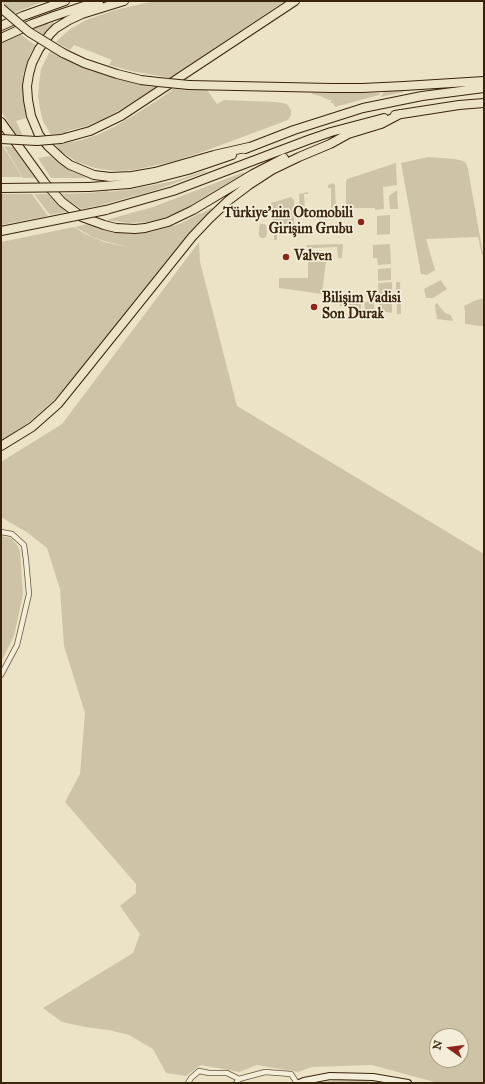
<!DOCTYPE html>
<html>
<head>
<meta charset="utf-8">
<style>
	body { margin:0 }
	#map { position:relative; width:485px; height:1084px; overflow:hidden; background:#ece3c6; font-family:"IM FELL Great Primer",serif }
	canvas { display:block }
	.frame { position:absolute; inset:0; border:2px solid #39240b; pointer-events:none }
	.north { position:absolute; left:429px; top:1028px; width:40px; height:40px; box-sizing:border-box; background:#f3edda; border:1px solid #a99d87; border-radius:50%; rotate:284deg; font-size:11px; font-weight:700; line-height:16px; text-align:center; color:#39240b }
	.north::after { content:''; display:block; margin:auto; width:14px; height:18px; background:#8f2418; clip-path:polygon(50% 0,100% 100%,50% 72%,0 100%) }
</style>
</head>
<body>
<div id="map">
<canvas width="485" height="1084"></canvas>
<div class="frame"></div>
<div class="north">N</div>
</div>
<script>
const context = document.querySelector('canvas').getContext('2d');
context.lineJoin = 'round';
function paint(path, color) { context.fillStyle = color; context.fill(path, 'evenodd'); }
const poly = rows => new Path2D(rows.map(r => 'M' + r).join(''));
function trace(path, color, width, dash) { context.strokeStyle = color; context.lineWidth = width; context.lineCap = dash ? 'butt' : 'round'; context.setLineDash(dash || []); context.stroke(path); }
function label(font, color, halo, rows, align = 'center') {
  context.font = font + ' "IM FELL Great Primer",serif'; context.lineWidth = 3.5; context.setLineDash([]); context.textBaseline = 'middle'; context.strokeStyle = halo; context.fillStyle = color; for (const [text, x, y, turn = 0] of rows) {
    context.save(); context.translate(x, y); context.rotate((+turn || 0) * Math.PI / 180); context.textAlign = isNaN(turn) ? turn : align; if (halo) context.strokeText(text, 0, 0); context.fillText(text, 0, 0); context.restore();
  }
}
paint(poly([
	[1,1,45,1,14,13],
	[154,1,285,1,170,78,131,71,109,65,112,60,74,45,70,50,56,42,61,37,69,30,86,20,115,10],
	[53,22,54,24,44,35,34,28,48,23,49,25],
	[20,34,35,45,29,56,23,75,24,76,23,91,26,118,16,121,23,136,17,136,1,111,1,42],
	[50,51,63,58,64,58,90,70,125,80,145,84,145,86,156,87,120,110,103,119,87,126,67,131,66,133,51,135,43,121,40,109,38,96,39,84,41,69],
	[173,89,207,90,217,104,224,100,276,102,287,104,291,110,291,115,288,120,205,151,175,161,148,167,133,170,114,171,95,168,77,162,59,150,56,145,82,140,97,135,114,127,131,117,161,98],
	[401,90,404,92,380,97,385,91],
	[312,93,380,93,379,95,335,107,333,103,330,103,331,102,331,100,329,100,320,96,312,94],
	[1,146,3,146,22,177,1,177],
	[4,146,13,147,35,178,23,178],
	[50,156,59,163,73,172,88,178,51,178,38,158],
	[428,157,455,159,463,161,466,163,468,169,483,254,482,255,478,237,426,239,435,270,427,275,421,274,401,163],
	[396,163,397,185,383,187,384,209,375,210,375,208,346,208,346,181,347,179],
	[205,171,206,172,156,190,102,205,81,209,68,200,62,194,89,193,108,191,109,192,133,189,174,181],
	[244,172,244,173,181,211,164,218,148,222,129,223,106,220,153,207],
	[333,183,335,185,336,215,300,217,299,194,308,192,308,194,304,194,305,210,309,210,311,212,326,212,328,209,331,209,331,188,328,188,328,185],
	[397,190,398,209,390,209,389,196],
	[1,194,32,194,48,216,1,225],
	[34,194,47,194,66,212,50,215],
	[291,197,294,200,294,224,277,224,277,240,274,240,273,214,271,212,271,203],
	[211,208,213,209,184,240,74,377,53,401,27,424,1,440,1,242,74,227,85,234,104,242,131,248,104,241,93,237,75,227,91,223,118,232,134,234,151,232,180,224,200,213,201,214],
	[390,215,390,234,377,235,377,216],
	[260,224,264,224,266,225,267,234,265,238,261,238,259,236,259,228],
	[199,242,200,262,237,406,484,554,484,1083,438,1083,372,1065,312,1067,298,1072,257,1065,239,1072,201,1065,186,1076,166,1073,153,1049,129,1035,109,1030,85,1027,62,1022,43,1008,133,953,140,934,120,906,136,893,136,884,65,802,80,774,85,713,64,646,60,589,47,548,28,533,1,517,1,462,62,424],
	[437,1036,461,1036,461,1060,437,1060],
	[343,244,342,258,338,258,337,247,313,248,314,259,308,260,307,245],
	[390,244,391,264,378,265,377,258,373,258,373,245],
	[326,261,322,294,279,288,279,278,308,278,308,262],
	[391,268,391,280,378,281,378,269],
	[441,280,444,285,431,293,444,285,447,289,433,298,426,298,424,289],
	[392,282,392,313,379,311,378,283],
	[396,282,400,282,401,314,397,314],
	[484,298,484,326,480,326,465,324,465,311,464,306,474,301],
	[374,301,374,311,365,310,364,302],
	[340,302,361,302,361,309,340,306],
	[437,303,445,313,451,315,453,321,437,319,435,307,435,305],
	[1,536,11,538,17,545,20,551,23,594,14,636,1,662],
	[350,1079,383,1083,311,1083]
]), '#cec3a6');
const minor = poly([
	[1,532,12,534,24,545,26,560,29,594,17,645,1,675],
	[188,1083,191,1078,199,1071,209,1073,227,1073,239,1079],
	[236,1083,239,1079,265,1072,291,1074,297,1083]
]);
const secondary = poly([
	[299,1083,304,1081,330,1076,373,1077,408,1083]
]);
const motorway = poly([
	[124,1,82,14,69,20,56,28,50,34,39,49,32,63,29,74,27,86,28,100,31,116,39,135,48,146,62,159,70,165,94,175,110,177,132,176,155,172,214,155,249,147],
	[1,26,23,16,65,1],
	[1,38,32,24,54,16,99,1],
	[63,53,84,63,117,74,141,80,158,82],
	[189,85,331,88,362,88,404,86,484,81],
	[395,115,459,105,484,103],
	[1,122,45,183,62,202,82,217,104,225,116,228,135,229,145,228,168,222,193,210,253,174,284,158],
	[345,135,381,124,400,114],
	[61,139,90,131,121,116,295,1],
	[245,149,294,130,363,108,422,96,484,88],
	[89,187,129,184,157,178,188,170,232,155],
	[106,210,173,191,308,140,331,132,384,118],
	[1,446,32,427,58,404,79,378,192,237,210,218,229,200,249,185,272,170,299,157,330,144,350,133]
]);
trace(minor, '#66543a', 6);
trace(secondary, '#39240b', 8);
trace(motorway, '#39240b', 10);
trace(minor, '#f3edda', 4.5);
trace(secondary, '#f3edda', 6);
trace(motorway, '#ece3c6', 8);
const motorwayBridge = poly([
	[1,8,29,32,63,53],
	[158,82,189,85],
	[1,139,37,141,61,139],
	[1,188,89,187],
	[1,231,106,210]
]);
trace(motorwayBridge, '#39240b', 10, []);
trace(motorwayBridge, '#ece3c6', 8);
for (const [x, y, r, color] of [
	[361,222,4,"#8f2418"],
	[286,257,4,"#8f2418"],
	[314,307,4,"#8f2418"]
]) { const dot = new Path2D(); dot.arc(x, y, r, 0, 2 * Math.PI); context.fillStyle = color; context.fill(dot); trace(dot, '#f3edda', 1.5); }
label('bold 14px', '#39240b', '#f3edda', [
	["Türkiye'nin Otomobili",353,214,"right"],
	["Girişim Grubu",353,230,"right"],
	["Valven",294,257],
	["Bilişim Vadisi",322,299],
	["Son Durak",322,315]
], 'left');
</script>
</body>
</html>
